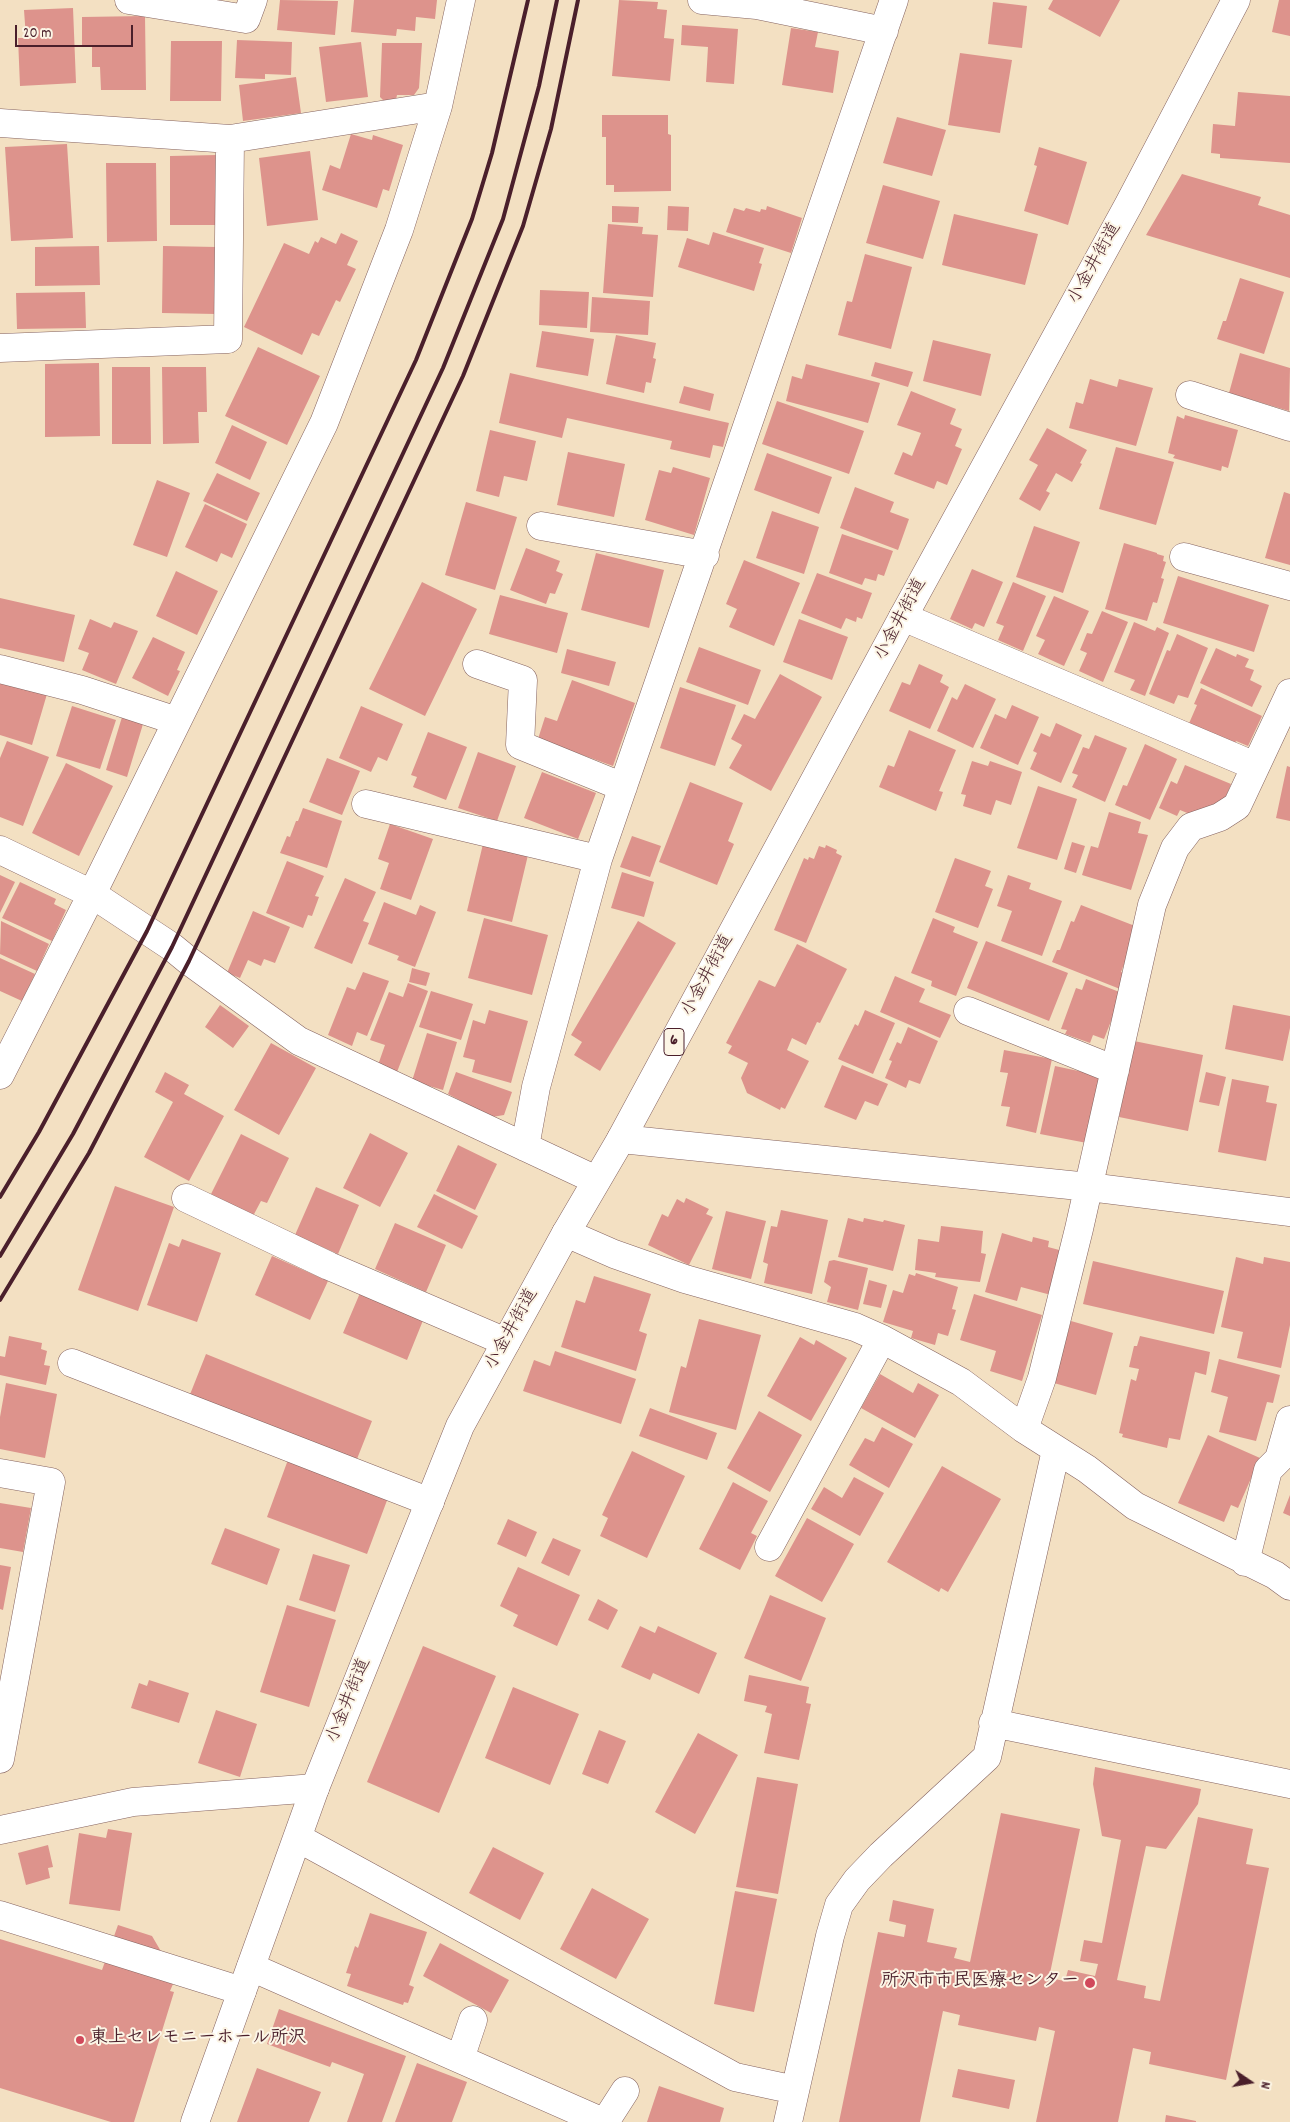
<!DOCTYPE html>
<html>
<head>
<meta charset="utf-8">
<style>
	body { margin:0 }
	#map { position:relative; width:1290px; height:2122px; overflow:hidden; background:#f3e0c2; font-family:Dekko,sans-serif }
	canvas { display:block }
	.north { position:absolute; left:1225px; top:2057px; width:50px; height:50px; -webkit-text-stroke:4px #fcf5e5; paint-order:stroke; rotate:102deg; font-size:14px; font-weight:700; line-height:20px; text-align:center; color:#4a1f2b }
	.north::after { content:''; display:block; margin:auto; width:18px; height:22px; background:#4a1f2b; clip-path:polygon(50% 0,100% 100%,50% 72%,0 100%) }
	.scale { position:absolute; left:15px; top:25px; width:118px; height:22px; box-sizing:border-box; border:2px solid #4a1f2b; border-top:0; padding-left:6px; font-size:15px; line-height:18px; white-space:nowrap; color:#4a1f2b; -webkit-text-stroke:4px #fcf5e5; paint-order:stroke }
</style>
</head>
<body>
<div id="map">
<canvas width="1290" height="2122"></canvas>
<div class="north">N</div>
<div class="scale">20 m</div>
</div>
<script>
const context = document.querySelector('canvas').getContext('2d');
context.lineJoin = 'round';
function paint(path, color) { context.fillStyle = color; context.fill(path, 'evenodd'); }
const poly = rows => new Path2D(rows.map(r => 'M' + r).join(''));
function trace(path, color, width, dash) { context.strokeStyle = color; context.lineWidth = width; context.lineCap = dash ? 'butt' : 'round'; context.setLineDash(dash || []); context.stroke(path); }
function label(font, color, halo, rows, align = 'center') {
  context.font = font + ' Dekko,"Klee One",sans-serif'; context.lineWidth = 4; context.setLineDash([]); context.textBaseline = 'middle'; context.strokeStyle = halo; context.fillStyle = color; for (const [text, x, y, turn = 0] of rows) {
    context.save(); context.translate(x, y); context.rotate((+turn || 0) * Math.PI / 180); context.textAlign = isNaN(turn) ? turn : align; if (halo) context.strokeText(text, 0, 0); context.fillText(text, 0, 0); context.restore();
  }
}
paint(poly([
	[280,0,338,1,335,35,277,30],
	[354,0,437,0,435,19,416,17,415,31,397,29,396,36,351,32],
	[619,0,658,2,657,9,667,10,664,38,674,39,670,81,612,76],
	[1053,0,1120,0,1100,37,1048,9],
	[1279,0,1290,0,1290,36,1272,32],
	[993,2,1027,6,1022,48,988,44],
	[73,8,76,83,20,86,18,38,26,38,24,10],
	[145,16,146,90,101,90,100,67,92,67,92,45,82,45,82,17],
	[682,25,738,29,734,84,706,82,708,47,681,45],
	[791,28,818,32,815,47,839,51,833,93,782,85],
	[237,40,292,42,291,75,265,74,265,79,235,78],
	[171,41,222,41,221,101,170,101],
	[361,42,368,97,326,102,319,47],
	[382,43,422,43,419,88,414,95,397,95,396,100,384,101,380,97],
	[960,53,1012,60,1000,133,948,125],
	[296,77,301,113,243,121,239,85],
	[1238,92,1290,96,1290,163,1220,158,1220,154,1211,153,1213,124,1235,126],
	[602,115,668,115,668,134,671,135,671,191,614,192,614,185,606,185,606,137,602,137],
	[897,117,946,130,932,176,883,163],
	[351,134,372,140,373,135,403,145,389,191,383,189,377,208,322,190,330,165,340,169],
	[67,144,73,238,11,241,5,147],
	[1039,147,1087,162,1068,225,1024,211,1037,166,1034,165],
	[310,151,318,220,267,226,259,158],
	[217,155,217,225,170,225,170,156],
	[106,163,156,163,157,241,107,242],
	[1182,174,1261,197,1258,205,1290,215,1290,278,1146,235],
	[883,185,940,201,923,259,866,243],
	[612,206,639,207,638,223,612,222],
	[668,206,689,207,688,231,667,230],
	[767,206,802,218,791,253,726,232,734,208,744,211,746,208,760,212,761,209,766,210],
	[954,214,1038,234,1025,285,942,265],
	[608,224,643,227,642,234,658,235,653,297,603,293],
	[713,232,764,248,759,263,762,264,754,291,678,267,687,238,709,245],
	[341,233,358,241,347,265,356,269,340,302,336,300,319,336,312,333,302,355,244,327,284,243,309,254,315,241,318,243,321,237,336,244],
	[99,246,100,285,35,286,35,247],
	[163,246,217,247,216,314,162,313],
	[865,254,912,267,891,349,838,335,847,301,852,302],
	[1240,278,1284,292,1264,354,1217,339,1223,321,1226,321],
	[540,290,589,292,587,328,539,325],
	[85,292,86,328,17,329,16,293],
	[592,297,650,301,648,335,590,332],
	[542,331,594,339,588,376,536,367],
	[616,335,656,343,653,358,656,359,651,383,646,382,644,393,606,384],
	[933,340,991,354,981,396,923,381],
	[258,347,320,376,287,445,225,416],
	[1240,353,1290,368,1289,411,1229,393],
	[875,362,913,372,908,387,871,376],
	[99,363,100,436,45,437,45,364],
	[806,364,880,383,868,423,786,401,792,376,802,379],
	[112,367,150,367,151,444,112,444],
	[162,367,206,367,207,412,198,412,199,443,163,444],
	[510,373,729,423,723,447,713,445,710,458,670,449,672,441,567,418,562,438,499,423],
	[1090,379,1117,387,1119,379,1153,388,1136,446,1069,428,1076,402,1083,404],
	[684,386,714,394,710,411,679,403],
	[911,391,956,409,950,424,962,429,955,446,962,449,947,485,937,481,934,489,894,474,903,452,912,456,921,433,897,425],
	[777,401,864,431,849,474,762,444],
	[1185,415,1238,430,1228,468,1222,466,1221,471,1173,458,1175,455,1168,453,1177,416,1184,419],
	[232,425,267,442,250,480,215,463],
	[1047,428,1087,450,1080,463,1082,464,1072,482,1056,473,1046,491,1050,493,1040,511,1019,499,1038,465,1029,460],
	[490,430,536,441,527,481,504,476,499,497,476,491],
	[1116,447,1174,462,1156,525,1099,509],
	[568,452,625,464,614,517,557,505],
	[767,453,832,477,819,514,754,490],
	[673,467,710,478,694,535,645,520,659,470,671,473],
	[217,473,260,493,247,521,203,501],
	[157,480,190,493,167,557,133,545],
	[855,487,894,502,890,512,909,519,898,550,840,528],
	[1284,492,1290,494,1290,565,1265,558],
	[466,502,517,517,495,590,445,575],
	[205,504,247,524,232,558,221,553,217,562,185,547],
	[772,511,819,527,804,574,756,558],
	[1034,526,1080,542,1063,593,1016,577],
	[842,534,893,551,884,576,878,574,876,581,865,578,862,585,829,573],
	[1124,543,1157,553,1157,554,1164,556,1163,561,1166,562,1161,578,1164,579,1157,603,1153,602,1147,621,1105,609],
	[526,548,560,561,556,571,563,574,555,594,550,593,546,604,510,590],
	[596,553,664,570,649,628,581,610],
	[744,560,800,583,774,646,729,627,737,609,726,604],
	[972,569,1003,582,984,627,975,623,972,629,950,619],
	[176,571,218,591,197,635,156,616],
	[817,573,872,593,862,619,857,617,856,622,846,618,841,629,801,613],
	[1178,576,1269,605,1254,652,1163,623],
	[422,582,477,609,425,716,369,689],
	[1013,582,1046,596,1023,651,998,640,1004,626,996,623],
	[500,595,568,613,557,653,489,634],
	[1054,596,1089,611,1064,666,1038,654,1045,640,1036,636],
	[0,598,75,615,64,662,0,648],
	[1102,611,1128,622,1103,682,1079,671,1087,653,1080,650,1087,633,1092,634],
	[90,619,111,628,114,622,138,631,116,684,82,670,89,653,78,649],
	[799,619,848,637,832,680,783,662],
	[1134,622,1155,631,1157,627,1169,633,1145,696,1130,690,1135,680,1114,672],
	[1177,634,1208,648,1188,698,1178,695,1174,704,1149,694,1167,650,1170,651],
	[153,637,185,652,177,670,180,671,168,696,132,678],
	[699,647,761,670,748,705,686,682],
	[1216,648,1236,657,1237,654,1249,659,1245,667,1254,670,1250,680,1262,686,1252,707,1200,683],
	[567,649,616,662,609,686,561,673],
	[919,664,943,675,940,682,949,687,930,729,889,711,902,682,910,685],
	[780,674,822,697,771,791,729,768,742,745,731,739,744,714,755,719],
	[572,680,635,703,613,766,538,739,545,717,557,721],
	[0,683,47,694,32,745,0,735],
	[965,684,996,699,973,748,937,731,952,697,957,700],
	[680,687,736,705,715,766,660,748],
	[1201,688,1262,716,1248,746,1236,741,1233,749,1187,728,1197,705,1194,704],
	[1012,705,1039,717,1018,765,980,748,995,714,1006,719],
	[72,706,116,720,100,769,56,756],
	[361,706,403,724,387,761,378,757,371,772,339,758],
	[122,717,143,724,127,777,106,770],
	[1056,723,1082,735,1061,783,1030,769,1037,753,1033,751,1041,733,1050,737],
	[909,730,956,750,939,791,943,792,936,811,879,787,888,765,894,767],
	[428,732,467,747,446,800,413,787,417,777,411,775],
	[1095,735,1127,748,1105,802,1072,787,1078,775,1072,773,1083,747,1089,749],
	[7,741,49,757,23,826,0,817,0,758],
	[1145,744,1177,759,1150,820,1115,805,1123,785,1127,786],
	[478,752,516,766,497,821,458,808],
	[327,758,360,771,342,815,309,802],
	[972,761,988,766,990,761,1022,772,1011,805,996,800,991,815,963,806,966,795,961,794],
	[66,763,113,786,79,856,32,833],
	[1185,765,1231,784,1223,804,1197,817,1180,810,1177,816,1159,808,1171,781,1177,784],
	[1287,766,1290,767,1290,821,1276,818],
	[542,772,596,793,578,839,524,818],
	[690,782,743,803,728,841,734,844,717,885,659,862],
	[1038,786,1077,799,1057,860,1017,848],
	[303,808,342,821,327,868,280,853,287,836,290,837,296,821,298,821],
	[1109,812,1141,822,1138,833,1148,835,1131,890,1082,875,1091,846,1098,848],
	[390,824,433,839,411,900,380,889,389,863,378,859],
	[632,836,661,846,650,877,620,867],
	[1072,842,1085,846,1076,873,1064,869],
	[483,844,528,855,512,922,467,911],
	[826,845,837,850,836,853,842,856,806,943,774,930,804,858,808,860,809,857,814,859,819,846,825,848],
	[955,858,991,871,985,886,993,889,978,928,935,912],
	[287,861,324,876,315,896,319,897,312,916,308,915,303,928,266,913],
	[622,872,654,882,644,917,611,908],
	[0,875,15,882,0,913],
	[1008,875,1031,883,1029,889,1062,901,1042,956,1001,941,1012,911,997,906],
	[345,878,376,892,363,921,369,923,352,964,314,948],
	[20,882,56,899,54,904,66,910,52,941,2,918],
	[384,902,416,915,420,905,436,912,415,967,397,960,399,956,368,944],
	[1081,905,1135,926,1130,937,1134,939,1121,972,1126,973,1120,989,1052,962,1057,950,1060,950,1071,921,1074,922],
	[253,911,290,927,275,963,264,959,261,966,248,960,240,978,227,973],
	[484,918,548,935,532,995,468,978],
	[933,918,955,927,953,932,978,942,956,996,931,986,932,981,911,973],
	[1,921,49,944,37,971,0,954],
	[638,921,676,943,600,1071,574,1055,582,1042,571,1035],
	[986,941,1068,973,1049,1021,967,988],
	[797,944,847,969,820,1023,817,1022,806,1045,792,1038,787,1050,809,1061,785,1109,781,1107,780,1110,747,1093,741,1078,748,1063,728,1053,732,1046,726,1043,759,980,775,987],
	[0,958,35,974,22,1001,0,991],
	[412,968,430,973,426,986,409,982],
	[363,972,389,981,367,1036,357,1032,352,1046,328,1035,347,987,355,990],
	[895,976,925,989,919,1002,951,1015,940,1038,880,1012],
	[1086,979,1122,993,1104,1039,1093,1035,1090,1043,1065,1034,1067,1030,1061,1029,1076,988,1082,990],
	[408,983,428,991,397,1072,378,1065,385,1045,370,1040,389,992,403,997],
	[431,991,473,1004,461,1040,419,1027],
	[220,1005,249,1026,233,1048,205,1027],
	[1233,1005,1290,1016,1290,1028,1283,1061,1225,1049],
	[489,1010,528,1021,511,1083,472,1072,475,1060,463,1057,473,1020,485,1024],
	[865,1010,895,1023,873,1074,838,1059,855,1024,858,1026],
	[908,1027,938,1041,920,1084,909,1080,906,1088,885,1078,892,1061,889,1060,897,1042,901,1044],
	[427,1033,457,1042,443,1090,412,1081],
	[1134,1041,1203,1055,1188,1131,1119,1117],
	[271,1043,316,1068,279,1135,234,1110],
	[1004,1050,1052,1059,1036,1133,1006,1126,1010,1107,1001,1106,1008,1073,1000,1072],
	[842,1065,888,1084,878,1106,865,1101,856,1120,824,1107],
	[1055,1066,1102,1076,1087,1143,1040,1134],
	[165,1072,189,1085,184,1094,224,1116,189,1181,144,1157,173,1102,155,1092],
	[456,1072,512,1092,504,1115,492,1117,448,1094],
	[1206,1072,1226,1077,1219,1106,1199,1102],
	[1232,1079,1269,1086,1266,1102,1277,1104,1266,1161,1218,1152],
	[370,1133,408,1153,380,1207,343,1188],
	[241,1134,289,1158,267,1203,261,1201,253,1216,211,1194],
	[458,1145,497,1164,475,1210,436,1191],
	[115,1186,174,1207,138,1311,78,1290],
	[316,1187,359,1205,338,1254,295,1235],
	[434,1194,478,1216,462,1249,417,1227],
	[686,1198,709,1209,706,1214,713,1217,689,1265,648,1245,662,1214,668,1217,677,1199,684,1203],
	[781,1210,828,1220,812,1294,764,1283,768,1264,763,1262,771,1226,777,1227],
	[726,1211,766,1221,751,1279,712,1269],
	[848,1218,863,1222,864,1218,883,1222,884,1220,905,1225,893,1271,838,1257],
	[395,1223,446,1245,426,1292,375,1269],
	[941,1226,983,1231,981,1253,986,1254,980,1282,935,1277,936,1273,915,1270,918,1239,939,1242],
	[1002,1233,1032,1242,1033,1237,1049,1241,1048,1247,1063,1251,1051,1295,1021,1287,1017,1301,985,1292],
	[182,1239,221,1253,197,1322,147,1305,169,1243,179,1247],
	[272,1256,328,1281,310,1320,255,1295],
	[1236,1257,1263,1264,1264,1257,1290,1262,1290,1325,1281,1368,1237,1358,1243,1332,1221,1327],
	[834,1260,868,1268,858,1310,827,1302,831,1287,824,1282,829,1261],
	[1093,1261,1224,1291,1214,1334,1083,1304],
	[916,1273,958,1287,952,1309,956,1310,948,1336,938,1333,935,1345,911,1338,913,1331,883,1322,893,1290,903,1293,909,1274,915,1276],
	[594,1276,651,1294,639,1331,647,1334,636,1371,561,1347,576,1300,585,1303],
	[869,1280,887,1285,881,1308,863,1304],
	[363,1286,426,1313,407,1360,343,1333],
	[974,1294,1042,1315,1022,1381,990,1371,996,1351,960,1340],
	[699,1319,761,1335,736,1430,669,1412,681,1366,686,1368],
	[1071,1321,1113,1333,1096,1395,1054,1383],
	[9,1336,42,1343,41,1349,47,1351,44,1365,50,1366,46,1385,0,1375,0,1356,5,1357],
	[1140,1336,1210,1352,1206,1375,1195,1372,1180,1440,1169,1438,1167,1448,1122,1437,1123,1434,1119,1433,1131,1379,1136,1381,1139,1369,1129,1367,1134,1346,1137,1346],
	[800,1337,814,1345,816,1340,847,1358,811,1421,767,1396],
	[555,1351,636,1379,621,1424,523,1391,534,1360,550,1366],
	[206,1354,372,1421,355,1464,189,1397],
	[1219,1359,1280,1375,1273,1403,1267,1402,1256,1441,1219,1432,1228,1397,1211,1392],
	[880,1374,913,1393,918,1383,939,1395,915,1438,861,1408],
	[6,1383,57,1394,45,1458,0,1449,0,1417],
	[650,1408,717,1433,707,1460,639,1436],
	[759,1411,802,1435,770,1492,727,1468],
	[882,1427,913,1444,889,1488,849,1465,865,1438,874,1442],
	[1208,1435,1260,1458,1238,1508,1231,1505,1224,1522,1178,1503],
	[632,1451,685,1476,647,1558,600,1536,608,1518,602,1515],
	[289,1457,389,1495,367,1554,267,1517],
	[942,1466,1001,1499,948,1592,941,1588,939,1592,887,1562],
	[854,1477,884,1493,860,1536,811,1509,824,1487,842,1498],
	[733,1482,768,1501,751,1533,757,1536,740,1570,699,1549],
	[1290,1495,1290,1516,1283,1513],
	[0,1503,31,1508,23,1552,0,1548],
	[807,1518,854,1544,822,1602,775,1576],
	[508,1519,537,1532,526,1557,497,1544],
	[225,1528,280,1549,267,1585,211,1564],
	[553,1538,581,1550,569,1576,541,1563],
	[313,1554,350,1565,335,1612,299,1600],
	[0,1565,11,1567,3,1610,0,1609],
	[518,1567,580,1595,557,1646,513,1626,518,1615,500,1606],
	[770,1595,826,1618,801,1681,744,1658],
	[598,1599,618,1610,608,1630,588,1620],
	[287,1605,336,1620,309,1707,260,1692],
	[640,1626,655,1633,658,1626,717,1653,699,1694,653,1673,650,1680,621,1667],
	[423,1646,496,1676,439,1813,367,1782],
	[749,1675,809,1687,806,1703,811,1704,799,1760,764,1753,772,1714,765,1712,767,1706,744,1701],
	[149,1680,189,1693,179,1723,131,1708,139,1683,147,1686],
	[513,1687,579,1714,550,1785,485,1758],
	[216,1710,257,1724,240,1777,198,1763],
	[599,1730,626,1741,608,1784,582,1774],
	[698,1733,738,1755,695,1834,655,1812],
	[1095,1767,1201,1789,1198,1804,1166,1849,1146,1846,1117,1980,1146,1986,1144,1998,1160,2001,1198,1817,1253,1829,1246,1864,1269,1868,1226,2080,1149,2064,1151,2052,1133,2048,1118,2122,1036,2122,1055,2031,1039,2027,1036,2041,958,2025,960,2015,943,2011,920,2122,839,2122,878,1932,904,1937,906,1925,889,1921,893,1900,934,1909,927,1942,957,1948,954,1958,970,1962,1001,1813,1080,1829,1049,1978,1065,1981,1068,1970,1095,1976,1098,1964,1080,1961,1084,1940,1102,1943,1121,1840,1102,1836,1093,1784],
	[757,1777,798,1784,778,1894,736,1887],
	[108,1829,132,1833,120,1911,69,1904,79,1833,106,1838],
	[48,1845,53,1867,48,1868,50,1878,26,1885,18,1853],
	[493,1847,544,1873,520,1920,469,1893],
	[592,1888,649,1919,616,1979,560,1949],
	[735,1891,777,1899,754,2012,714,2004],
	[370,1913,427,1932,409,1985,414,1987,408,2003,404,2002,403,2005,347,1986,351,1974,346,1973,355,1946,358,1948],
	[118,1925,152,1936,176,1977,170,1991,174,1992,134,2122,111,2122,0,2088,0,1939,102,1970],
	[440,1943,509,1980,491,2013,423,1976],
	[279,2009,406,2056,382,2122,347,2122,364,2074,332,2062,330,2067,267,2044],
	[417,2063,467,2082,452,2122,395,2122],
	[257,2068,321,2092,309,2122,237,2122],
	[958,2069,1015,2080,1009,2109,952,2097],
	[659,2086,724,2108,720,2122,647,2122],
	[1166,2115,1196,2121,1196,2122,1165,2122]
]), '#dd938c');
const minor = poly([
	[129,0,246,19,253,0],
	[702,0,757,5,884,31],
	[0,123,230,139,438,106],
	[0,348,228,339,230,139],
	[1190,395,1290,427],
	[541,526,705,555],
	[1184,557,1290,586],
	[903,617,1255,766],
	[477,664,523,680,520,745,623,787],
	[0,669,82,690,177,721],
	[366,804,598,859],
	[0,850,92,894,172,947,189,961,299,1041,596,1180],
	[968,1011,1115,1070],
	[0,1075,92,894,324,423,399,230,438,106,461,0],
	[621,1139,1089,1187,1290,1212],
	[525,1147,536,1087,598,859,894,0],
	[186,1198,329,1266,506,1342],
	[566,1233,614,1254,685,1279,855,1327,882,1339,961,1382,1024,1429,1087,1469,1135,1506,1275,1575,1290,1586],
	[72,1363,430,1502],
	[1024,1429,1042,1378,1079,1229,1152,905,1175,848,1191,827,1220,817,1237,806,1290,693],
	[0,1473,51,1482,0,1759],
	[769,1547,882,1339],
	[1245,1562,1268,1470,1279,1459,1290,1420],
	[993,1723,1290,1784],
	[0,1830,133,1802,315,1788],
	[298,1838,735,2077,795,2090],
	[0,1915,242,1991],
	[251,1967,603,2122],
	[460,2059,473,2020],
	[605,2122,625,2091],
	[788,2122,830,1936,839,1905,857,1880,881,1855,987,1757,1056,1450]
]);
const major = poly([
	[195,2122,315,1788,460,1426,566,1233,621,1139,903,617,1129,204,1236,0]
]);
trace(minor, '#856360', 29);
trace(major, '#856360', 29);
trace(minor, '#fff', 28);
trace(major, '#fff', 28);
trace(poly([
	[0,1197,39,1132,147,931,416,360,472,219,492,153,528,0],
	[0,1256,73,1134,172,947,443,368,503,219,539,86,557,0],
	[0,1300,89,1153,189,961,463,376,523,226,551,129,578,0]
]), '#4a1f2b', 4);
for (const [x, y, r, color] of [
	[1090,1983,6,"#d1495b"],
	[80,2040,5,"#d1495b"]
]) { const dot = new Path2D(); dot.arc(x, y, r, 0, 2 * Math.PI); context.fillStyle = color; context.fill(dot); trace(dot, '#fcf5e5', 2); }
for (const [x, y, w] of [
	[674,1042,20]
]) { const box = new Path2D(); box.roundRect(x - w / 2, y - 13.5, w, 27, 4); context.fillStyle = '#fcf5e5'; context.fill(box); trace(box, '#4a1f2b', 1); }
label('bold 16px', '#4a1f2b', null, [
	["6",674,1042]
]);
label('18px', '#4a1f2b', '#fcf5e5', [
	["小金井街道",1096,264,-61],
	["小金井街道",902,620,-62],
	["小金井街道",709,976,-62],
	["小金井街道",513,1330,-61],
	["小金井街道",350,1701,-68]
]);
label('bold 18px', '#4a1f2b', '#fcf5e5', [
	["所沢市市民医療センター",1079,1983],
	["東上セレモニーホール所沢",90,2040,"left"]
], 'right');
</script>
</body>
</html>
